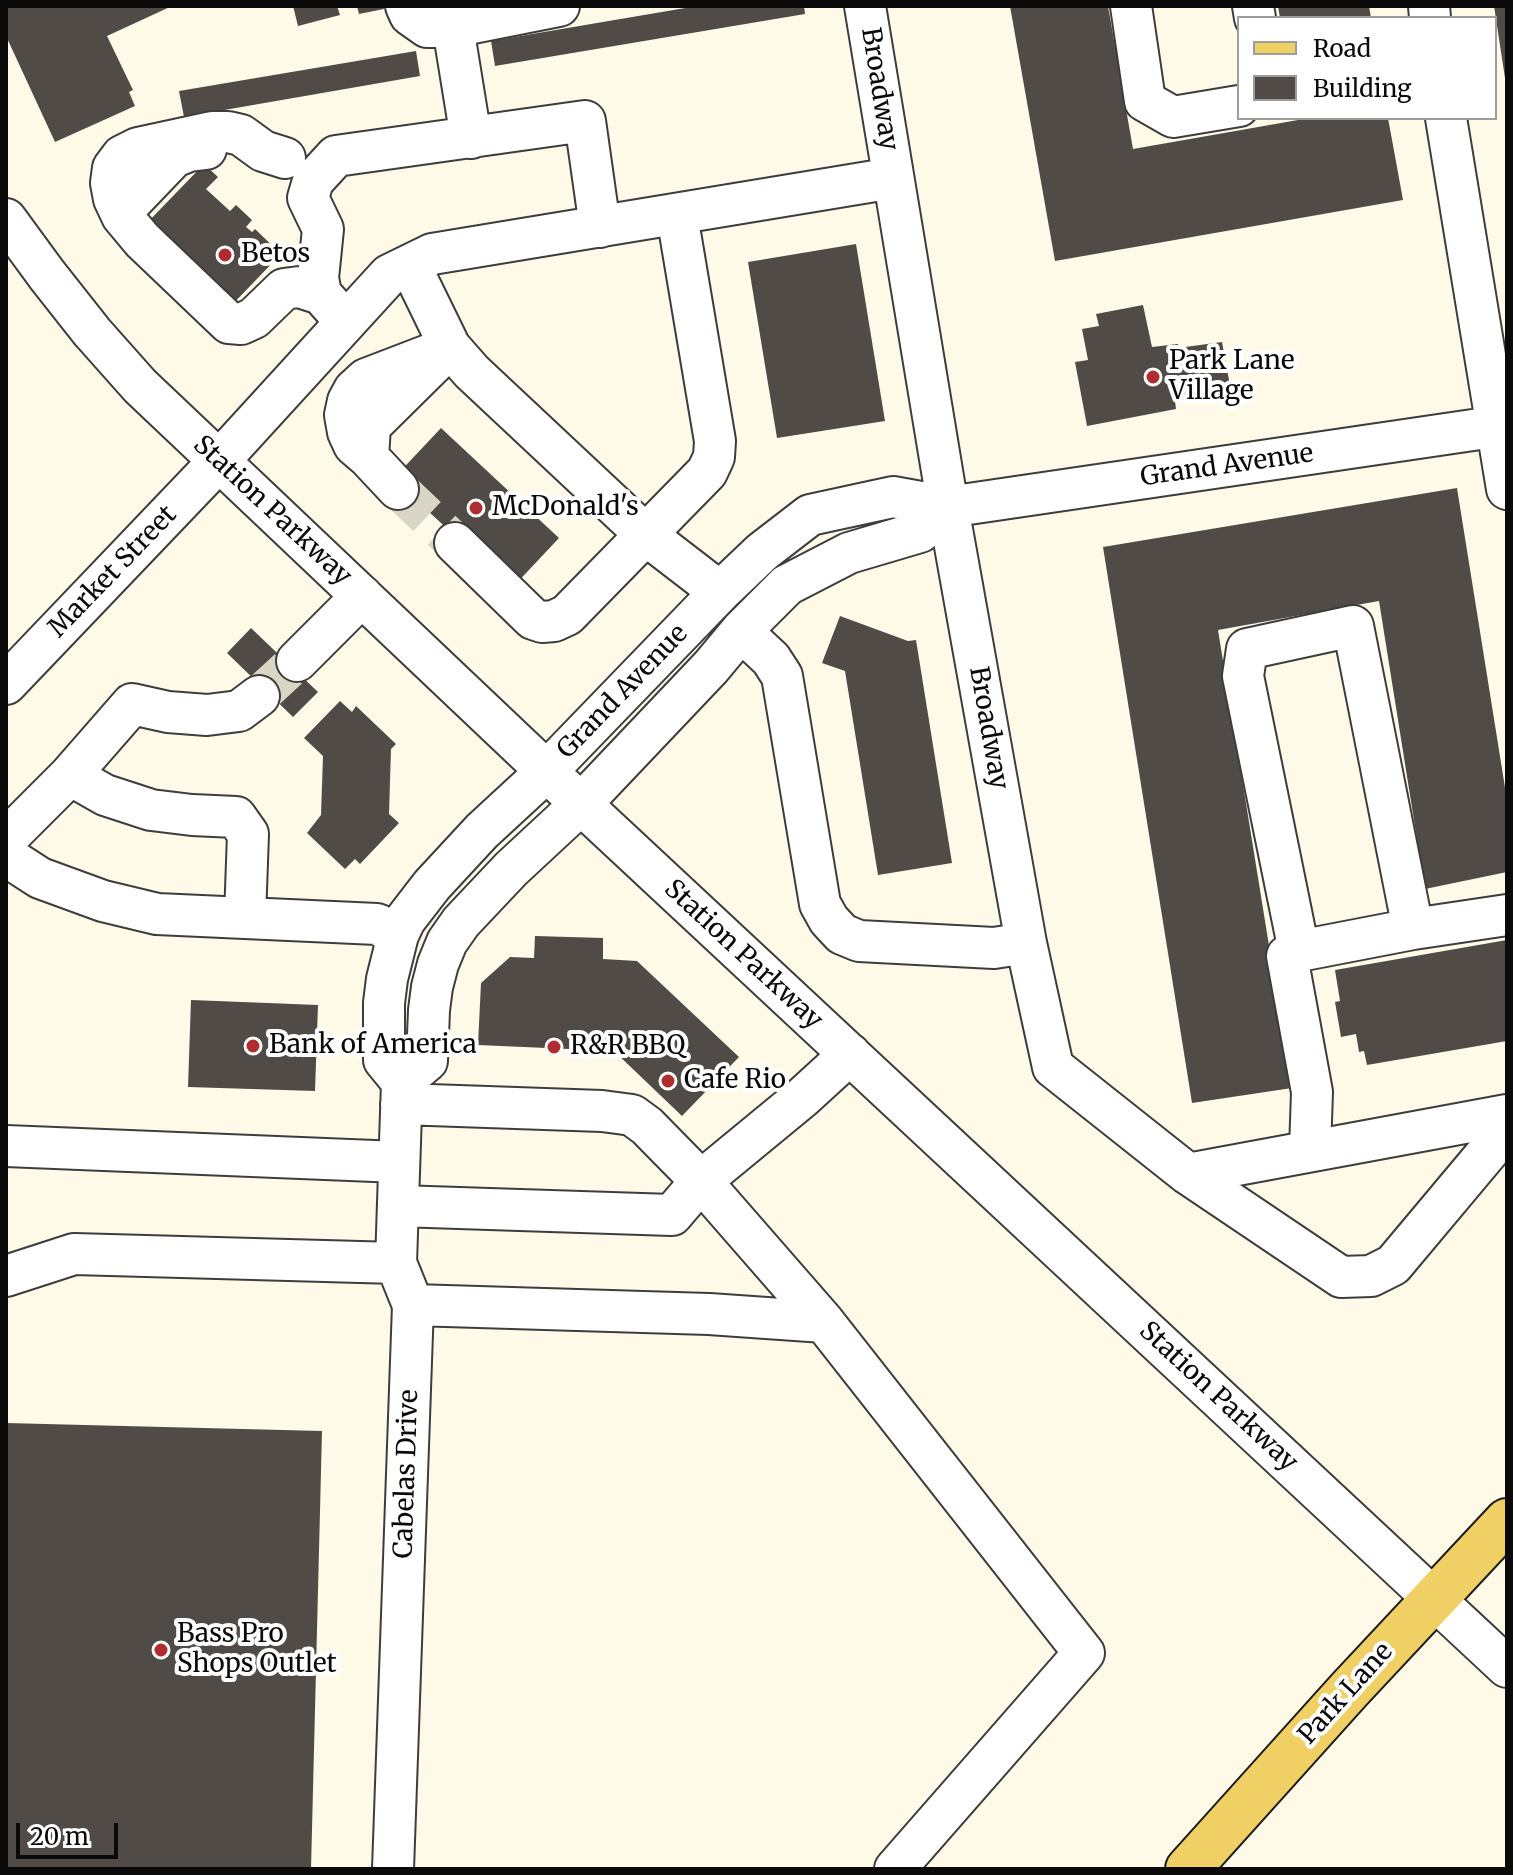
<!DOCTYPE html>
<html>
<head>
<meta charset="utf-8">
<style>
	body { margin:0 }
	#map { position:relative; width:1513px; height:1875px; overflow:hidden; background:#fefae7; font-family:Merriweather,serif }
	canvas { display:block }
	.frame { position:absolute; inset:0; border:8px solid #0a0a0a; pointer-events:none }
	.legend { position:absolute; left:1237px; top:16px; width:260px; height:104px; box-sizing:border-box; background:#fff; border:2px solid #9d9d9d; margin:0; padding:10px 14px; list-style:none; font-size:24px; color:#0a0a0a }
	.legend li { display:flex; align-items:center; gap:16px; height:40px }
	.legend b { width:40px; border:2px solid #9d9d9d }
	.scale { position:absolute; left:16px; top:1823px; width:102px; height:36px; box-sizing:border-box; border:4px solid #0a0a0a; border-top:0; padding-left:10px; font-size:24px; line-height:28px; white-space:nowrap; color:#0a0a0a; -webkit-text-stroke:6px #fff; paint-order:stroke }
</style>
</head>
<body>
<div id="map">
<canvas width="1513" height="1875"></canvas>
<div class="frame"></div>
<ul class="legend">
<li><b style="height:10px;background:#f0d065"></b>Road</li>
<li><b style="height:22px;background:#514b47"></b>Building</li>
</ul>
<div class="scale">20 m</div>
</div>
<script>
const context = document.querySelector('canvas').getContext('2d');
context.lineJoin = 'round';
function paint(path, color) { context.fillStyle = color; context.fill(path, 'evenodd'); }
const poly = rows => new Path2D(rows.map(r => 'M' + r).join(''));
function trace(path, color, width, dash) { context.strokeStyle = color; context.lineWidth = width; context.lineCap = dash ? 'butt' : 'round'; context.setLineDash(dash || []); context.stroke(path); }
function label(font, color, halo, rows, align = 'center') {
  context.font = font + ' Merriweather,serif'; context.lineWidth = 8; context.setLineDash([]); context.textBaseline = 'middle'; context.strokeStyle = halo; context.fillStyle = color; for (const [text, x, y, turn = 0] of rows) {
    context.save(); context.translate(x, y); context.rotate((+turn || 0) * Math.PI / 180); context.textAlign = isNaN(turn) ? turn : align; if (halo) context.strokeText(text, 0, 0); context.fillText(text, 0, 0); context.restore();
  }
}
paint(poly([
	[6,6,172,6,107,36,133,90,129,92,135,106,55,142,6,36],
	[293,6,337,6,340,15,298,26],
	[357,6,383,6,384,9,359,14],
	[697,6,804,6,805,14,495,66,491,41],
	[1010,6,1108,6,1133,149,1298,120,1298,118,1388,118,1403,200,1055,261],
	[1278,6,1369,6,1371,18,1280,18],
	[1494,6,1507,6,1507,78,1505,78],
	[416,51,420,76,184,117,179,91],
	[204,164,218,177,206,189,230,211,236,205,252,220,246,227,252,232,255,229,281,254,227,310,145,225],
	[856,244,885,421,777,438,748,262],
	[1143,305,1152,347,1178,344,1178,348,1222,342,1231,391,1175,401,1176,409,1087,426,1075,362,1088,360,1082,329,1099,326,1096,314],
	[441,428,559,538,512,588,393,479],
	[1457,488,1507,800,1507,872,1425,889,1379,601,1218,630,1292,1088,1192,1103,1103,547],
	[840,616,908,641,916,640,952,863,878,875,845,671,822,663],
	[251,628,318,692,293,717,227,653],
	[340,701,352,712,356,706,396,744,391,749,389,814,399,823,360,864,355,859,345,869,307,833,321,815,323,756,304,738],
	[535,936,603,938,603,959,637,961,739,1057,682,1116,614,1051,478,1045,481,983,510,957,534,958],
	[1507,940,1507,1041,1367,1065,1364,1051,1359,1052,1356,1034,1341,1037,1335,1002,1340,1001,1335,970],
	[191,1000,318,1005,315,1091,188,1087],
	[6,1423,322,1431,311,1869,6,1869]
]), '#514b47');
trace(poly([
	[398,489,455,543],
	[259,696,297,661]
]), '#d9d6c6', 40, [40, 20]);
const minor = poly([
	[406,6,410,15,427,27,453,27,559,6],
	[865,6,948,507,1026,943,1053,1067,1188,1174,1341,1277,1371,1276,1393,1265,1507,1129],
	[1131,6,1145,101,1173,117,1239,106],
	[1253,6,1255,18],
	[1429,6,1430,18],
	[453,27,471,138],
	[1446,118,1507,489],
	[285,158,263,151,241,135,228,132,212,132,138,148,122,156,113,168,111,183,114,199,122,216,142,240,229,323,241,324,254,318,284,289,299,287,321,294],
	[123,217,129,204,174,157,189,151,206,149],
	[6,219,47,275,92,332,140,386,581,804,1507,1667],
	[410,265,450,347,472,372,646,535,720,592],
	[346,322,321,294,318,278,323,229,308,198,313,181,336,156,585,121,600,227],
	[368,457,354,445,348,432,345,415,348,401,354,390,366,379,439,351],
	[398,489,368,457,370,426,450,347],
	[455,543,533,619,542,622,554,621,567,615,707,472,714,457,715,441,677,215],
	[741,631,771,659,782,676,820,904,829,920,842,934,859,941,994,948,1026,943],
	[297,661,362,596],
	[6,684,219,461,389,275,432,254,893,178],
	[70,775,132,704,168,712,207,715,239,711,259,696],
	[6,839,70,775,105,795,151,810,192,815,236,817,248,834,245,918],
	[6,856,40,878,103,901,157,914,377,924,398,935],
	[1299,951,1243,676,1247,649,1353,626,1413,929],
	[402,1082,427,1061,429,1010,432,987,438,964,447,942,461,922,511,869,581,804,711,667,741,631,787,585,849,553,920,532,948,507],
	[6,1146,399,1162],
	[1310,1150,1312,1092,1287,956,1299,951,1413,929,1507,915],
	[1188,1174,1507,1115],
	[398,1206,672,1215,701,1181,647,1126,632,1115,602,1111,401,1104],
	[6,1276,74,1254,396,1263],
	[413,1305,709,1314,824,1322,1084,1653,895,1869],
	[824,1322,701,1181,803,1097,850,1054],
	[393,1869,413,1305,396,1263,402,1082,384,1060,384,1003,387,979,398,935,405,920,432,885,482,831,547,771,720,592,762,552,810,515,893,497,948,507,1507,425]
]);
const major = poly([
	[1188,1869,1349,1690,1507,1521]
]);
trace(minor, '#3d3d3d', 44);
trace(major, '#1b1b1b', 48);
trace(minor, '#fff', 40);
trace(major, '#f0d065', 44);
for (const [x, y, r, color] of [
	[225,255,8,"#af2c30"],
	[1153,377,8,"#af2c30"],
	[476,508,8,"#af2c30"],
	[253,1046,8,"#af2c30"],
	[554,1047,8,"#af2c30"],
	[668,1081,8,"#af2c30"],
	[161,1650,8,"#af2c30"]
]) { const dot = new Path2D(); dot.arc(x, y, r, 0, 2 * Math.PI); context.fillStyle = color; context.fill(dot); trace(dot, '#fff', 3); }
label('26px', '#0a0a0a', '#fff', [
	["Broadway",879,89,81],
	["Grand Avenue",1227,466,-8],
	["Station Parkway",272,511,43],
	["Market Street",113,572,-46],
	["Grand Avenue",623,692,-46],
	["Broadway",988,728,80],
	["Station Parkway",743,955,43],
	["Station Parkway",1218,1397,43],
	["Cabelas Drive",407,1474,-88],
	["Park Lane",1346,1694,-48]
]);
label('26px', '#0a0a0a', '#fff', [
	["Betos",241,255],
	["Park Lane",1169,362],
	["Village",1169,392],
	["McDonald's",492,508],
	["Bank of America",269,1046],
	["R&R BBQ",570,1047],
	["Cafe Rio",684,1081],
	["Bass Pro",177,1635],
	["Shops Outlet",177,1665]
], 'left');
</script>
</body>
</html>
